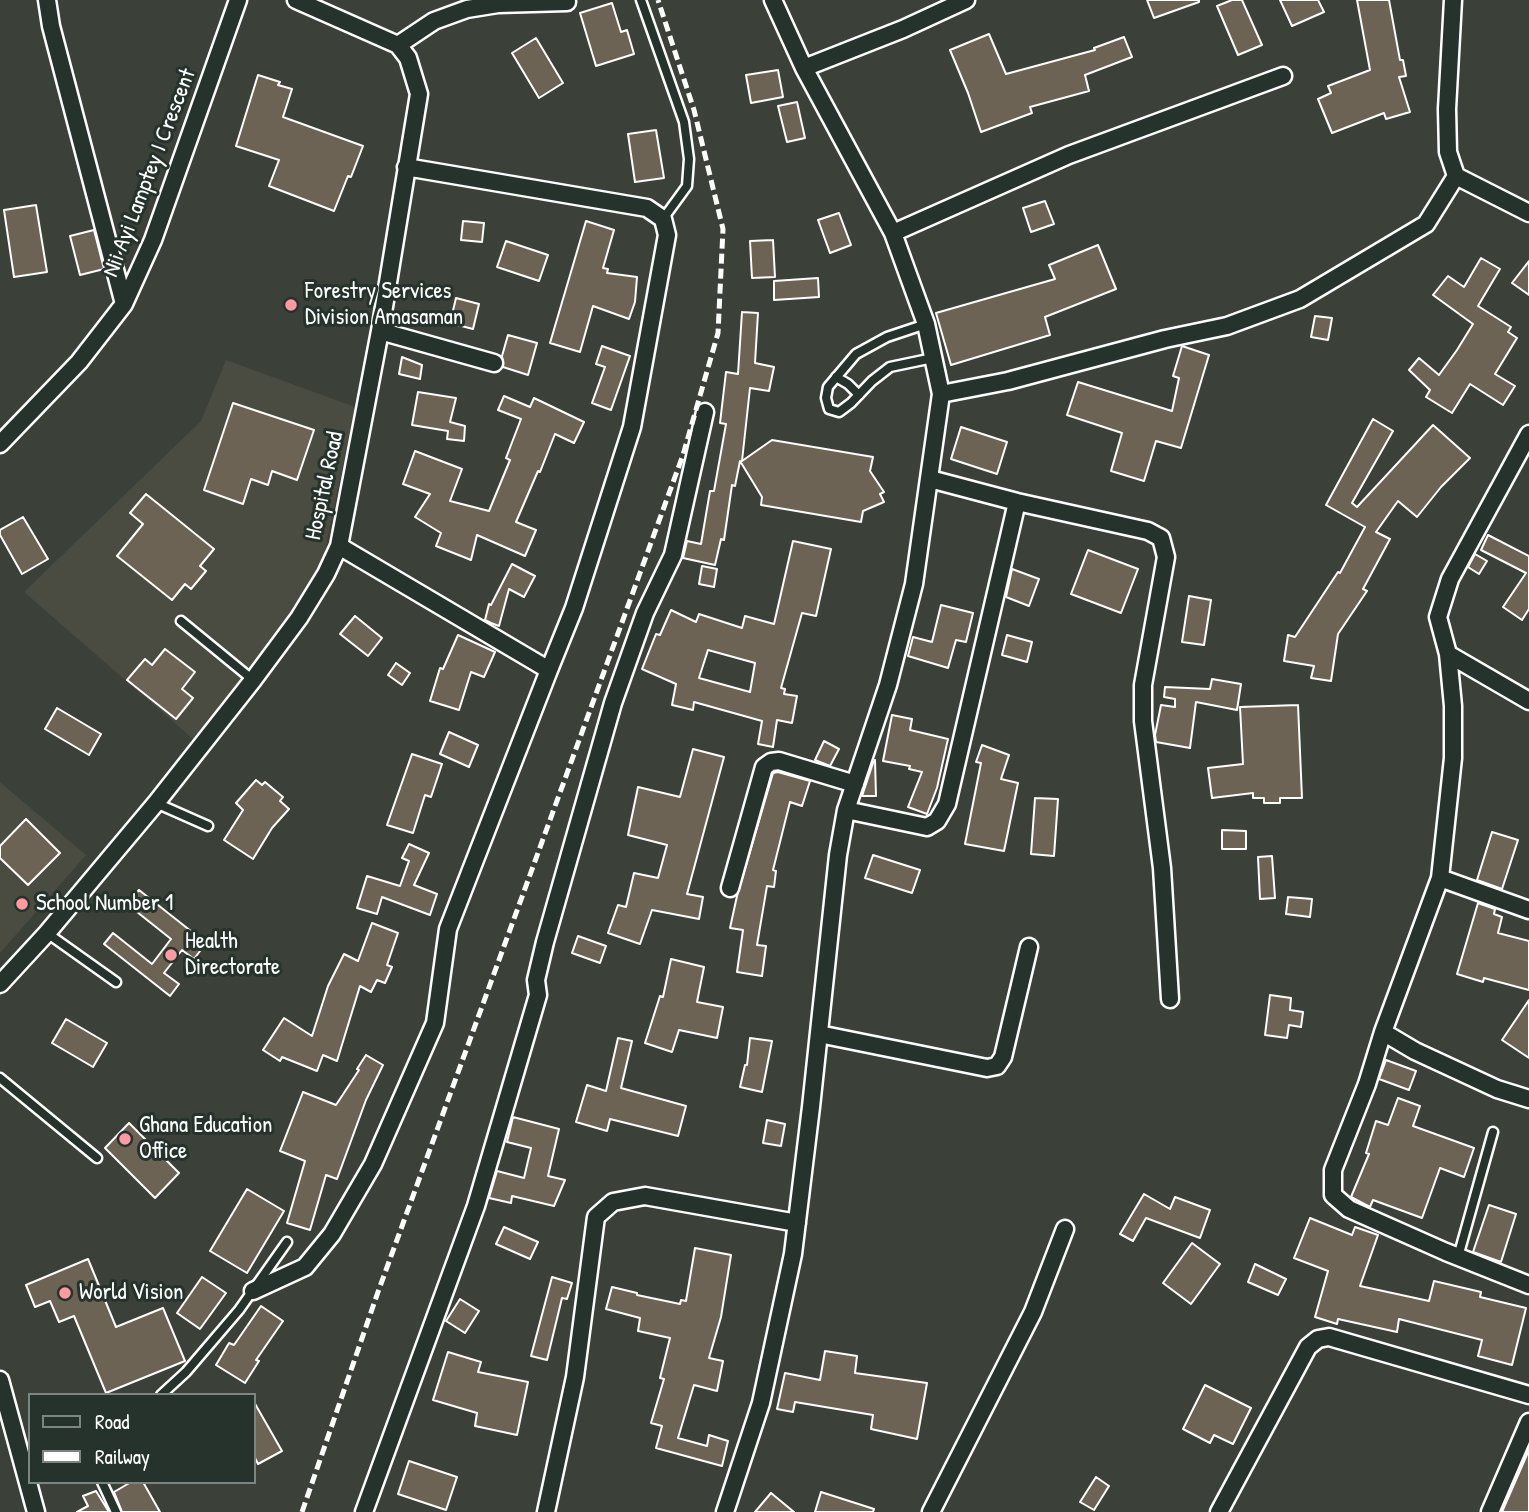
<!DOCTYPE html>
<html>
<head>
<meta charset="utf-8">
<style>
	body { margin:0 }
	#map { position:relative; width:1529px; height:1512px; overflow:hidden; background:#3b4139; font-family:"Patrick Hand",sans-serif }
	canvas { display:block }
	.legend { position:absolute; left:28px; top:1393px; width:228px; height:91px; box-sizing:border-box; background:#26332d; border:2px solid #7d8581; margin:0; padding:9px 12px; list-style:none; font-size:21px; color:#fff }
	.legend li { display:flex; align-items:center; gap:14px; height:35px }
	.legend b { width:35px; border:2px solid #7d8581 }
</style>
</head>
<body>
<div id="map">
<canvas width="1529" height="1512"></canvas>
<ul class="legend">
<li><b style="height:9px;background:#26332d"></b>Road</li>
<li><b style="height:9px;background:#fff"></b>Railway</li>
</ul>
</div>
<script>
const context = document.querySelector('canvas').getContext('2d');
context.lineJoin = 'round';
function paint(path, color) { context.fillStyle = color; context.fill(path, 'evenodd'); }
const poly = rows => new Path2D(rows.map(r => 'M' + r).join(''));
function trace(path, color, width, dash) { context.strokeStyle = color; context.lineWidth = width; context.lineCap = dash ? 'butt' : 'round'; context.setLineDash(dash || []); context.stroke(path); }
function label(font, color, halo, rows, align = 'center') {
  context.font = font + ' "Patrick Hand",sans-serif'; context.lineWidth = 6; context.setLineDash([]); context.textBaseline = 'middle'; context.strokeStyle = halo; context.fillStyle = color; for (const [text, x, y, turn = 0] of rows) {
    context.save(); context.translate(x, y); context.rotate((+turn || 0) * Math.PI / 180); context.textAlign = isNaN(turn) ? turn : align; if (halo) context.strokeText(text, 0, 0); context.fillText(text, 0, 0); context.restore();
  }
}
paint(poly([
	[226,360,355,407,321,569,307,603,193,739,24,592,201,421],
	[0,782,86,855,0,953]
]), '#4a4b41');
const building = poly([
	[1147,0,1199,0,1199,2,1154,18,1147,0],
	[1232,0,1242,0,1262,45,1238,55,1217,6,1232,0],
	[1280,0,1318,0,1324,12,1292,26,1280,0],
	[1357,0,1389,0,1400,60,1403,60,1406,76,1399,77,1410,112,1386,119,1384,113,1332,133,1318,99,1331,93,1328,86,1370,70,1357,0],
	[612,3,621,32,627,30,634,54,596,66,580,13,612,3],
	[989,34,1006,74,1095,50,1094,48,1124,37,1132,57,1085,75,1089,91,1030,107,1032,113,981,132,968,93,950,50,989,34],
	[536,38,563,83,539,98,512,53,536,38],
	[778,70,783,97,751,103,746,75,778,70],
	[258,75,280,82,278,85,292,89,283,117,363,146,351,177,348,176,334,211,269,186,279,160,236,146,258,75],
	[797,102,805,138,787,142,778,106,797,102],
	[656,130,664,178,635,182,628,134,656,130],
	[1045,201,1054,224,1031,232,1023,208,1045,201],
	[36,205,47,272,14,277,4,210,36,205],
	[839,213,851,245,830,253,818,220,839,213],
	[463,221,484,223,482,242,461,240,463,221],
	[586,221,614,230,603,268,608,269,607,273,637,277,635,302,629,319,593,306,580,352,550,343,586,221],
	[94,230,104,269,80,275,70,236,94,230],
	[773,240,775,277,752,278,750,241,773,240],
	[506,241,548,255,539,281,497,267,506,241],
	[1098,245,1116,289,1045,317,1050,335,951,365,936,313,1055,279,1049,265,1098,245],
	[1481,258,1500,269,1478,306,1511,327,1508,332,1517,338,1495,374,1515,386,1503,405,1470,384,1452,413,1426,397,1430,390,1409,370,1419,358,1439,375,1457,350,1473,324,1433,295,1448,276,1464,287,1481,258],
	[1529,261,1529,295,1512,283,1529,261],
	[818,278,819,297,774,300,774,281,818,278],
	[456,298,479,304,473,329,450,323,456,298],
	[742,312,758,313,755,363,774,367,769,391,750,388,742,461,772,440,873,457,870,471,884,492,880,494,884,502,863,511,861,522,761,505,762,497,740,461,735,486,732,485,724,540,721,539,715,565,683,558,687,541,701,544,710,491,714,491,726,424,720,423,726,372,738,374,742,312],
	[1315,316,1332,318,1328,340,1311,337,1315,316],
	[508,335,537,343,528,375,503,367,502,356,508,335],
	[602,346,630,356,611,410,592,403,605,367,596,364,602,346],
	[1182,346,1209,355,1181,448,1156,441,1144,481,1111,471,1122,433,1067,415,1078,382,1172,411,1179,378,1173,376,1182,346],
	[402,357,422,365,420,379,399,374,402,357],
	[418,392,456,398,450,422,465,426,464,441,447,439,448,431,412,425,418,392],
	[504,396,530,407,534,398,584,422,574,443,555,434,540,472,538,471,516,522,536,530,525,556,477,535,471,560,436,546,441,533,415,517,430,494,403,484,415,451,462,469,450,501,489,511,510,460,506,458,521,419,498,410,504,396],
	[233,403,314,430,297,480,272,471,268,485,251,479,243,504,204,490,233,403],
	[1373,419,1393,431,1352,503,1357,507,1433,425,1470,458,1441,487,1417,517,1398,501,1376,532,1390,539,1363,589,1367,591,1338,634,1331,681,1311,678,1314,666,1284,661,1288,635,1295,637,1338,572,1340,573,1365,527,1326,505,1373,419],
	[961,427,1007,442,997,474,951,459,961,427],
	[146,494,214,549,200,566,206,571,191,589,185,584,172,600,117,556,143,524,130,513,146,494],
	[23,517,48,559,22,574,0,535,0,530,23,517],
	[1488,535,1529,556,1529,609,1522,620,1503,607,1526,573,1481,550,1488,535],
	[793,541,831,549,816,616,802,613,781,688,785,689,784,694,797,696,792,723,777,720,773,747,758,744,762,721,694,702,693,710,672,705,676,684,642,669,656,634,660,635,671,610,696,622,699,614,742,628,745,616,774,624,793,541],
	[708,650,755,663,750,692,699,678,708,650],
	[1088,550,1138,569,1121,613,1071,594,1088,550],
	[1475,554,1487,561,1479,574,1468,567,1475,554],
	[512,564,535,576,524,597,509,589,499,626,491,623,485,620,489,604,491,605,512,564],
	[702,566,717,569,714,587,699,584,702,566],
	[1012,569,1039,579,1029,606,1006,597,1012,569],
	[1189,596,1211,600,1204,645,1182,642,1189,596],
	[941,605,973,613,966,642,956,640,948,668,908,656,913,637,932,642,941,605],
	[355,616,382,638,368,656,340,634,355,616],
	[458,635,495,652,484,677,471,672,459,710,430,701,440,668,443,669,458,635],
	[1007,635,1032,642,1027,662,1002,655,1007,635],
	[165,649,195,672,182,689,193,698,176,719,127,680,145,659,152,665,165,649],
	[396,663,410,673,402,685,388,675,396,663],
	[1212,679,1241,684,1237,710,1196,702,1190,748,1156,742,1155,735,1161,705,1175,707,1175,699,1164,697,1165,687,1210,689,1212,679],
	[1298,705,1302,798,1280,798,1280,803,1264,803,1264,798,1253,798,1253,793,1212,798,1208,768,1243,764,1240,707,1298,705],
	[57,708,101,734,89,755,45,729,57,708],
	[892,715,912,719,910,730,948,739,937,788,927,814,908,807,922,772,909,769,910,766,883,761,892,715],
	[449,732,478,745,469,767,440,754,449,732],
	[824,741,839,749,830,766,815,760,824,741],
	[982,745,1009,755,1001,779,1018,783,1004,851,965,844,981,763,976,762,982,745],
	[693,749,724,757,687,894,703,897,699,919,652,910,640,944,608,933,618,905,626,907,634,873,658,878,667,845,628,835,638,787,680,797,693,749],
	[412,754,442,764,431,797,425,795,413,833,387,825,412,754],
	[875,760,876,796,862,796,873,763,875,760],
	[778,772,810,781,802,806,790,802,773,870,776,871,774,887,767,886,757,945,766,946,762,976,737,972,743,930,730,928,737,896,773,773,778,772],
	[256,780,262,785,265,782,283,797,280,801,289,809,272,828,253,859,224,840,243,810,236,803,256,780],
	[1035,798,1058,799,1054,856,1031,854,1035,798],
	[26,819,60,853,28,885,0,858,0,846,26,819],
	[1222,830,1246,831,1246,849,1222,849,1222,830],
	[1492,832,1518,840,1502,889,1477,880,1492,832],
	[409,844,429,853,414,885,437,894,430,915,382,897,377,914,357,908,367,876,400,886,409,861,402,858,409,844],
	[873,855,920,870,912,893,865,878,873,855],
	[1272,856,1275,898,1260,899,1258,857,1272,856],
	[139,890,206,943,194,959,182,950,164,973,179,984,170,996,104,944,113,933,152,964,171,939,127,904,139,890],
	[1288,897,1312,899,1310,917,1286,914,1288,897],
	[1478,903,1495,909,1494,914,1502,917,1498,933,1529,941,1529,990,1484,978,1483,982,1457,974,1478,903],
	[372,923,398,933,387,965,392,967,385,983,377,980,371,992,360,986,337,1061,323,1055,317,1071,282,1057,280,1061,263,1050,284,1018,312,1036,328,986,344,954,358,961,372,923],
	[578,936,606,946,600,963,572,953,578,936],
	[671,959,704,967,697,1002,723,1007,717,1038,679,1030,672,1052,645,1043,660,996,663,997,671,959],
	[1270,995,1291,998,1290,1010,1303,1012,1301,1027,1289,1025,1287,1038,1265,1035,1270,995],
	[1529,1000,1529,1058,1502,1040,1529,1000],
	[66,1019,107,1043,93,1067,52,1043,66,1019],
	[618,1038,632,1041,621,1088,686,1106,678,1136,610,1119,607,1131,576,1122,587,1085,606,1091,618,1038],
	[750,1038,772,1041,762,1092,740,1087,745,1065,747,1065,750,1038],
	[366,1055,383,1065,366,1100,337,1179,326,1175,310,1230,287,1223,305,1161,280,1151,303,1092,336,1105,359,1070,357,1069,366,1055],
	[1386,1060,1416,1071,1409,1090,1379,1079,1386,1060],
	[1398,1098,1420,1106,1413,1126,1474,1148,1464,1177,1440,1168,1422,1218,1373,1200,1370,1207,1351,1197,1369,1154,1366,1153,1376,1121,1388,1125,1398,1098],
	[513,1117,559,1129,548,1176,565,1180,554,1206,512,1196,511,1203,489,1198,497,1171,524,1178,531,1148,507,1142,513,1117],
	[767,1120,785,1124,781,1146,763,1143,767,1120],
	[129,1123,179,1173,155,1198,105,1148,129,1123],
	[247,1189,284,1211,247,1273,210,1251,247,1189],
	[1144,1194,1170,1209,1175,1197,1210,1210,1200,1238,1146,1218,1133,1241,1120,1234,1144,1194],
	[1489,1205,1516,1214,1501,1262,1473,1252,1489,1205],
	[1310,1218,1352,1235,1355,1227,1378,1235,1360,1286,1429,1301,1434,1281,1481,1292,1480,1297,1526,1308,1512,1365,1478,1356,1482,1340,1399,1319,1397,1332,1338,1319,1337,1324,1315,1317,1328,1271,1294,1258,1310,1218],
	[504,1227,538,1242,530,1259,496,1244,504,1227],
	[1192,1243,1220,1264,1191,1304,1163,1283,1192,1243],
	[695,1248,731,1255,721,1317,709,1358,723,1361,717,1391,694,1385,678,1438,707,1446,709,1435,728,1441,722,1466,656,1448,662,1426,651,1423,664,1379,660,1378,670,1338,638,1331,640,1318,606,1309,612,1287,637,1293,637,1295,680,1304,681,1300,686,1301,695,1248],
	[88,1259,116,1327,163,1308,185,1361,106,1393,74,1316,59,1322,50,1301,35,1307,26,1285,88,1259],
	[1255,1264,1286,1279,1278,1295,1248,1282,1255,1264],
	[202,1277,226,1293,200,1329,177,1313,202,1277],
	[552,1277,572,1283,567,1299,562,1298,547,1360,531,1356,552,1277],
	[460,1299,479,1311,465,1333,446,1321,460,1299],
	[261,1306,283,1321,256,1360,259,1361,245,1383,216,1365,229,1343,234,1345,261,1306],
	[825,1351,857,1356,855,1373,927,1383,917,1439,871,1429,873,1415,795,1402,793,1412,777,1409,785,1373,820,1380,825,1351],
	[448,1352,481,1362,478,1372,528,1382,517,1435,475,1426,477,1413,433,1400,448,1352],
	[1205,1385,1251,1408,1233,1444,1214,1435,1210,1443,1183,1429,1205,1385],
	[254,1402,282,1451,258,1464,254,1456,254,1402],
	[1529,1450,1529,1512,1502,1512,1529,1450],
	[409,1461,457,1477,446,1510,398,1494,409,1461],
	[1096,1477,1109,1486,1094,1510,1080,1502,1096,1477],
	[131,1482,143,1482,160,1512,122,1512,114,1492,131,1482],
	[96,1491,109,1512,77,1512,88,1506,83,1496,96,1491],
	[821,1492,874,1509,873,1512,815,1512,821,1492],
	[771,1493,794,1512,755,1512,771,1493]
]);
paint(building, '#6c6354');
trace(building, '#fff', 2);
const lane = poly([
	[641,0,684,122,689,159,687,186,663,219],
	[926,324,887,337,856,354,828,387,826,398,829,409,839,412,851,403,872,381,890,367,933,358],
	[836,377,848,384,859,395],
	[181,621,253,680],
	[156,803,208,826],
	[47,933,116,982],
	[0,1078,97,1158],
	[1458,1257,1493,1132],
	[161,1395,186,1372,239,1310,287,1242],
	[102,1482,116,1512]
]);
const street = poly([
	[47,0,51,26,124,304],
	[1453,0,1447,109,1448,152,1456,176,1529,213],
	[398,45,434,21,467,9,498,4,567,2],
	[804,68,903,29,966,0],
	[406,167,647,208,663,219,667,235,632,427,574,608,549,670],
	[893,233,1069,155,1283,76],
	[380,331,494,363],
	[941,394,1008,381,1165,339,1227,326,1300,299,1426,224,1456,176],
	[1529,434,1450,579,1438,617,1448,654,1453,706,1453,758,1440,878,1383,1032,1415,1051,1497,1089,1529,1099],
	[0,444,79,362,124,304,153,240,238,0],
	[930,479,1017,502,1148,531,1161,538,1166,557,1143,685,1143,721,1162,868,1170,999],
	[1448,654,1529,701],
	[846,810,927,827,937,821,947,804,1017,502],
	[1440,878,1529,910],
	[730,888,764,767,771,762,779,761,855,784],
	[0,984,47,933,156,803,253,680,299,618,326,574,339,546,380,331,419,94,408,58,398,45,296,0],
	[1383,1032,1367,1084,1333,1170,1333,1195,1349,1209,1446,1252,1529,1285],
	[819,1034,987,1068,997,1066,1003,1057,1029,947],
	[253,1291,305,1267,332,1234,373,1164,435,1023,448,929,549,670,339,546],
	[0,1380,36,1512],
	[364,1512,476,1206,538,995,536,980,545,942,613,703,645,613,673,555,705,412],
	[546,1512,575,1377,596,1217,613,1202,645,1196,797,1223],
	[725,1512,761,1403,793,1254,811,1107,838,855,846,810,888,685,914,584,941,394,926,324,893,233,804,68,773,0],
	[931,1512,1033,1312,1065,1229],
	[1219,1512,1308,1347,1318,1339,1329,1337,1529,1395],
	[1490,1512,1529,1422]
]);
trace(lane, '#fff', 13);
trace(street, '#fff', 21);
trace(lane, '#26332d', 8);
trace(street, '#26332d', 16);
trace(poly([
	[302,1512,378,1292,683,455,718,333,723,229,694,110,658,0]
]), '#fff', 5, [10, 5]);
for (const [x, y, r, color] of [
	[291,305,7,"#ff9aa2"],
	[22,904,7,"#ff9aa2"],
	[171,955,7,"#ff9aa2"],
	[125,1139,7,"#ff9aa2"],
	[65,1293,7,"#ff9aa2"]
]) { const dot = new Path2D(); dot.arc(x, y, r, 0, 2 * Math.PI); context.fillStyle = color; context.fill(dot); trace(dot, '#26332d', 2.5); }
label('23px', '#fff', '#26332d', [
	["Nii Ayi Lamptey I Crescent",150,173,-69],
	["Hospital Road",325,486,-78]
]);
label('23px', '#fff', '#26332d', [
	["Forestry Services",305,292],
	["Division Amasaman",305,318],
	["School Number 1",36,904],
	["Health",185,942],
	["Directorate",185,968],
	["Ghana Education",139,1126],
	["Office",139,1152],
	["World Vision",79,1293]
], 'left');
</script>
</body>
</html>
